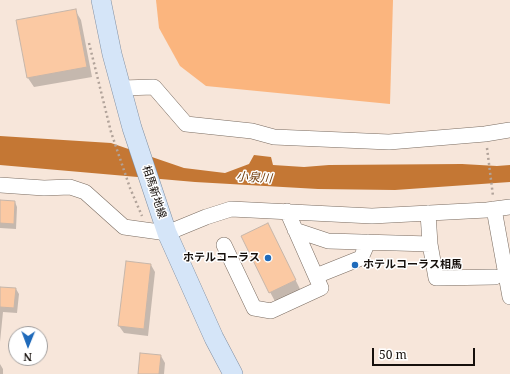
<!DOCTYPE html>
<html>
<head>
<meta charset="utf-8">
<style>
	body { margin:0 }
	#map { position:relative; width:510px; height:374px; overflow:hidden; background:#f7e6da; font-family:"Noto Serif",serif }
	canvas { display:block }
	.north { position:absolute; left:8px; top:326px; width:40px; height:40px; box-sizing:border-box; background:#fff; border:1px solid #a29f9e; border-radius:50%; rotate:181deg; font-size:11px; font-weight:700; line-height:16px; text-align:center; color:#16100c }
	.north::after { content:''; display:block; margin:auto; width:14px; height:18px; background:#1f6aba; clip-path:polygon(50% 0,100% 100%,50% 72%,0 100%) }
	.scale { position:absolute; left:372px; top:348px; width:103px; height:18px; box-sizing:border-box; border:2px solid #16100c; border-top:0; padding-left:5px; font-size:12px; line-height:14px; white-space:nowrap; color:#16100c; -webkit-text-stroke:3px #fff; paint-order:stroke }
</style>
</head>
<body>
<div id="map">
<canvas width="510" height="374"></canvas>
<div class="north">N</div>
<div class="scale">50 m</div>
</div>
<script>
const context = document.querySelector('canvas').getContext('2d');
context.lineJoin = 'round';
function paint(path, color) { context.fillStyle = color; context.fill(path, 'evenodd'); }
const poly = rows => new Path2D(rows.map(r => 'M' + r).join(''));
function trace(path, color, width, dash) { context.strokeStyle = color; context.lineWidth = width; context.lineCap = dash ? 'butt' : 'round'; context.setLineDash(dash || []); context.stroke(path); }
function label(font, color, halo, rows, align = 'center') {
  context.font = font + ' "Noto Serif","Noto Sans JP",serif'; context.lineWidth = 3; context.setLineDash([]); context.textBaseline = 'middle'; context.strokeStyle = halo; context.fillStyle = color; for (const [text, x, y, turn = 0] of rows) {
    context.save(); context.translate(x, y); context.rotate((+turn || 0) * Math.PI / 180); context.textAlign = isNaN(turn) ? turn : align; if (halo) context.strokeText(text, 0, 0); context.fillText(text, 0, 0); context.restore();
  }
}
paint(poly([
	[156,0,393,0,390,104,206,86,180,66,159,28]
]), '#fbb57e');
paint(poly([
	[0,136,111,143,184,168,225,173,249,164,254,155,271,157,273,165,304,167,329,165,462,164,497,166,510,165,510,182,395,190,318,189,195,182,0,165]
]), '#c47734');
paint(poly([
	[75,10,81,20,92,77,34,87,28,78,18,21],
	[0,201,15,202,17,207,16,229,0,228],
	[274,237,302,293,277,305,270,292],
	[151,265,155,272,148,336,124,333,119,326],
	[0,288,16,289,19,294,17,313,3,312,0,342],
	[161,356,165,363,164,374,139,374],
	[0,364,3,369,3,374,0,374]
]), '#0003');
const building = poly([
	[76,9,87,67,27,78,16,20,76,9],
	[0,200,15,201,14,224,0,223,0,200],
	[268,223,296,280,269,293,241,236,268,223],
	[126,261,151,264,144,329,118,326,126,261],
	[0,287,16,288,14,308,0,307,0,287],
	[140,353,161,355,159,374,138,374,140,353]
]);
paint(building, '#fbc9a3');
trace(building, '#c6b6aa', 1);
const minor = poly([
	[122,88,154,87,186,124,252,131,274,137,389,142,485,134,510,130],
	[0,185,44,188,70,187,85,192,124,227,167,233,206,217,231,209,372,216,487,210,510,207],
	[494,209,510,297],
	[428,213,430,244,436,278,495,277],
	[295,230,328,241,430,244],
	[224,245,254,308,271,311,321,288,287,211],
	[316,276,361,258,368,242]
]);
const major = poly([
	[101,0,112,54,132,128,167,233,214,338,233,374]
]);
trace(minor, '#7a6c61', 16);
trace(major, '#808fa2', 20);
trace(poly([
	[89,43,111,132,130,188,142,216],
	[487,148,493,196]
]), '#b1a39a', 2.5, [2, 3]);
trace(minor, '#fff', 15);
trace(major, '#d5e5f8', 19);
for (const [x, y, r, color] of [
	[268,258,4,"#1f6aba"],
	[355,265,4,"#1f6aba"]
]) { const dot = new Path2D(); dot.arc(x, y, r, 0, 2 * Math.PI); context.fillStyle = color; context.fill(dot); trace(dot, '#fff', 1.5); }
label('11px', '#16100c', '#fff', [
	["相馬新地線",154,192,72]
]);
label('bold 11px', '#16100c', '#fff', [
	["ホテルコーラス",260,258],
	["ホテルコーラス相馬",363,265,"left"]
], 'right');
label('italic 12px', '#754110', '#fff', [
	["小泉川",254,178,4]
]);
</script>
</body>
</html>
